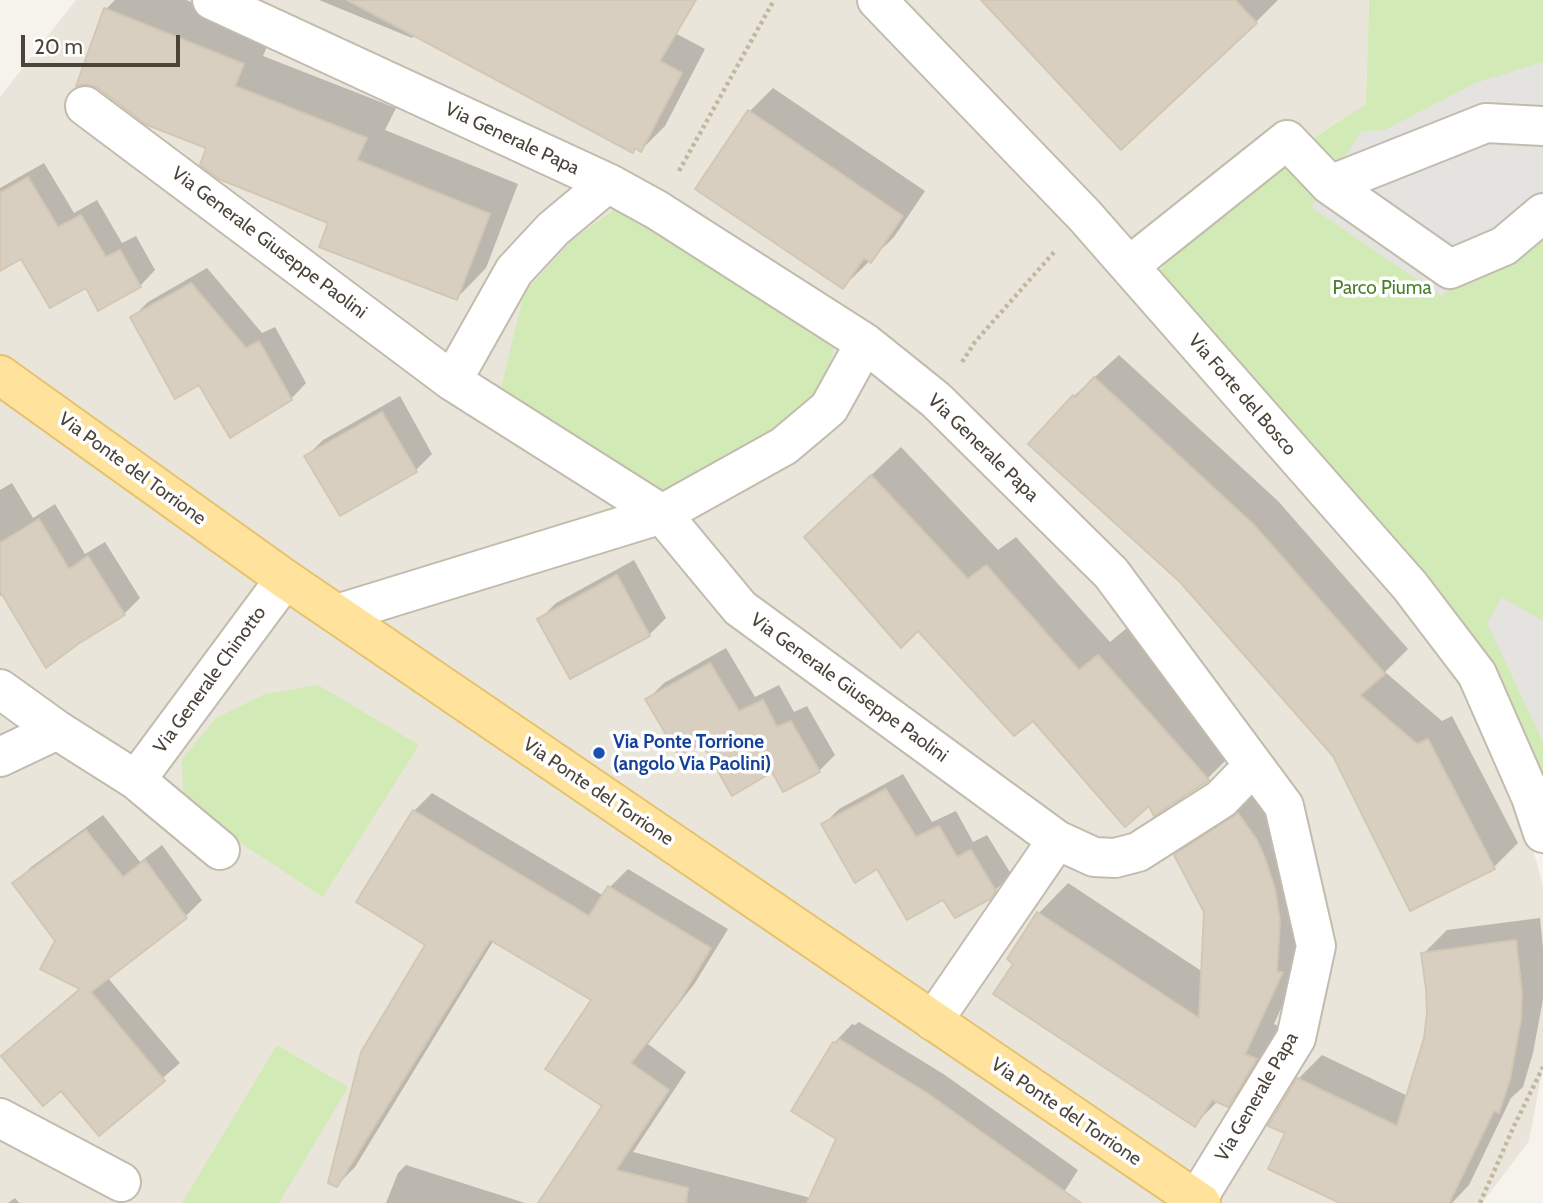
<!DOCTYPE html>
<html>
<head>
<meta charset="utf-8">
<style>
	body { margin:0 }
	#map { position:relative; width:1543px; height:1203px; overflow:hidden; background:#f6f3ec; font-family:Cabin,sans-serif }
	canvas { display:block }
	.scale { position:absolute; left:21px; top:35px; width:159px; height:32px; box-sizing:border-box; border:4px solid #4b4439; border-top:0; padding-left:9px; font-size:21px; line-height:24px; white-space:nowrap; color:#4b4439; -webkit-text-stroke:5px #fff; paint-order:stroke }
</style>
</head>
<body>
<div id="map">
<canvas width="1543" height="1203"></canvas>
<div class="scale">20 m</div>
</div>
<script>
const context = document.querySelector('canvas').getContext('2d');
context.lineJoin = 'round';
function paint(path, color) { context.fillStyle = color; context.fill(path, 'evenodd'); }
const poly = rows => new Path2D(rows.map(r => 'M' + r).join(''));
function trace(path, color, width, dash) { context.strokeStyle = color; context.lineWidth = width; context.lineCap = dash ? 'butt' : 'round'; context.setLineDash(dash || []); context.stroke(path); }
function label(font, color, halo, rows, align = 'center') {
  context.font = font + ' Cabin,sans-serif'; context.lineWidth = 7; context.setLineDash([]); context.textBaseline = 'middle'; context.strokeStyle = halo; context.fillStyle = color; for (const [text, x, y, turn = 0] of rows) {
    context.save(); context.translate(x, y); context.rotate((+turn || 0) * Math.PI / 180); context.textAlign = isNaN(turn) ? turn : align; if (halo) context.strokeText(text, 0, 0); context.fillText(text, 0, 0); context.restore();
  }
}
paint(poly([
	[76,0,1369,0,1366,104,1110,267,1393,590,1460,681,1523,810,1543,887,1543,1066,1529,1141,1482,1203,0,1203,0,97]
]), '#eae5da');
paint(poly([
	[1369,0,1543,0,1543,807,1485,664,1152,277,1274,160,1310,140,1366,104],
	[622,204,835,343,823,395,783,428,665,493,501,388,524,293,571,241],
	[318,685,419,745,323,897,184,806,182,759,216,718,265,694],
	[277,1045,348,1087,279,1203,182,1203]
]), '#d2eab5');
paint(poly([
	[1543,62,1543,228,1441,296,1311,207,1362,131,1385,130,1475,83],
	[1502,597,1543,621,1543,742,1487,623]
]), '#e5e3e0');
paint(poly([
	[115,0,186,0,272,34,263,56,396,108,385,130,518,184,486,268,457,298,209,147,106,9],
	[319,0,613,0,705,49,665,126,641,150,637,147,633,151,416,35,412,38],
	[983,0,1278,0,1256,22],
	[773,88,925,191,894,237,843,287,750,111],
	[44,163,74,213,97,200,122,243,136,236,155,270,140,286,87,286,22,257,0,269,0,188],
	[207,268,262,333,275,327,306,383,291,399,200,383,132,318,148,302],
	[1119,355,1278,501,1408,649,1385,672,1442,721,1452,716,1518,843,1494,867,1410,909,1335,755,1074,396],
	[400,396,432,454,416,470,307,456,323,440],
	[901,447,998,550,1016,537,1110,642,1128,627,1237,749,1208,778,1155,813,1149,804,1033,718,836,508],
	[12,483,33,518,55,504,85,554,105,542,140,598,124,614,4,594,0,596,0,490],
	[634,560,666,618,649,635,571,677,539,620,556,603],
	[726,648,755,697,779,685,794,712,807,706,835,755,819,771,772,770,702,740,648,699,664,683],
	[903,774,932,822,956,811,973,842,987,835,1011,874,989,897,944,897,877,866,823,825,839,809],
	[1268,784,1310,943,1274,1024,1285,1029,1257,1076,1227,1105,1218,1101,1195,1124,1009,959,1039,913,1068,883,1203,972,1206,911,1176,855,1206,826],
	[432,793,604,896,610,887,628,869,728,929,695,983,648,1044,686,1072,633,1152,811,1198,838,1139,834,1043,852,1024,855,1025,859,1022,945,1075,1078,1170,1057,1203,540,1203,604,1106,594,1000,494,940,355,1167,337,1185,428,945,358,902,414,811],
	[103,815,140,862,162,845,202,900,186,916,107,977,180,1063,99,1133,62,1088,3,1056,81,987,57,941,14,884,31,867],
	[1540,918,1543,949,1543,999,1533,1053,1523,1087,1511,1098,1469,1185,1452,1203,1344,1203,1287,1132,1298,1079,1322,1055,1408,1096,1426,1038,1429,1013,1423,954,1447,930],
	[406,1165,525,1203,386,1203,398,1173],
	[15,1198,19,1203,8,1203]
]), '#0003');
const building = poly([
	[347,0,696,0,660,61,682,73,641,152,635,148,633,153,347,0],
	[981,0,1235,0,1257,23,1121,150,981,0],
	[104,8,244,64,235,86,367,138,357,160,490,214,457,300,319,247,328,223,219,179,200,165,206,148,147,125,98,88,87,84,76,86,104,8],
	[748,110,903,216,871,263,864,258,843,289,695,189,748,110],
	[28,177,58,227,81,215,106,257,120,250,141,287,98,311,86,288,50,308,21,259,0,271,0,193,28,177],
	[191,283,246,348,259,341,292,400,230,438,199,385,175,399,130,317,191,283],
	[1094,377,1254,525,1385,674,1360,695,1417,744,1428,739,1495,869,1410,911,1333,756,1180,582,1028,444,1073,395,1076,397,1094,377],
	[382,412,417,472,340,516,304,456,382,412],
	[871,475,968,579,986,565,1079,670,1098,655,1209,780,1154,816,1149,806,1125,827,1033,721,1014,736,918,631,901,648,804,537,871,475],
	[39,519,69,569,88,556,125,615,78,644,46,668,0,591,0,543,39,519],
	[617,575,650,636,570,679,537,619,617,575],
	[710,663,739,711,763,700,777,727,791,721,820,772,783,792,772,772,732,796,702,743,679,756,645,699,710,663],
	[886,789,916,837,939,826,957,857,971,850,996,891,990,899,955,918,943,900,907,920,877,869,855,883,821,824,886,789],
	[413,810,589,916,608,886,711,948,678,1003,631,1063,669,1090,616,1170,688,1188,686,1203,538,1203,602,1106,545,1069,591,1000,490,940,337,1187,328,1183,361,1052,425,945,356,902,413,810],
	[1238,813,1257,840,1266,861,1275,889,1280,921,1277,972,1283,972,1245,1054,1257,1059,1228,1107,1212,1100,1195,1127,993,994,1013,964,1007,959,1037,912,1199,1018,1204,912,1174,855,1238,813],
	[86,830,123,877,145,860,187,918,91,992,165,1081,99,1136,61,1091,43,1106,1,1056,80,989,40,969,55,941,12,883,86,830],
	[1516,940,1522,992,1521,1019,1510,1079,1499,1113,1494,1111,1449,1203,1340,1203,1268,1169,1285,1133,1268,1126,1297,1078,1397,1126,1424,1038,1427,1013,1426,989,1421,953,1516,940],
	[839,1039,927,1093,1081,1203,807,1203,836,1139,791,1111,833,1042,836,1043,839,1039]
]);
paint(building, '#d8cfc1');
trace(building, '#d3c7b4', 2);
const minor = poly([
	[212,0,608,183,657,210,865,343,936,400,1111,573,1284,806,1316,946,1296,1038,1196,1201],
	[877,0,1085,216,1410,586,1477,674,1531,797,1543,833],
	[85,106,452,381,662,514,740,608,1057,840,1094,857,1115,858,1138,852,1221,799,1253,766],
	[1330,185,1486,123,1543,126],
	[1129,266,1287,140,1330,185,1450,269,1504,246,1543,213],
	[452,381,514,271,553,229,608,183],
	[337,614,662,514,784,446,829,408,865,343],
	[0,689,57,730,136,780,220,850],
	[0,757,57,730],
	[136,780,285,579],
	[933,1021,1057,840],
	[0,1118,121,1182]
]);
const major = poly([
	[0,375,285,579,1201,1203]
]);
trace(minor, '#c2bbae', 42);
trace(major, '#e6c16a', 42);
trace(poly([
	[679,171,774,0],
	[962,362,975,342,1055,251],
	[1480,1203,1514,1126,1543,1067]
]), '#c4b79f', 4.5, [3.5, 3.5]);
trace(minor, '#fff', 38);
trace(major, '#ffe39c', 38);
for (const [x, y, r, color] of [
	[599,753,7,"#1a4fb4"]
]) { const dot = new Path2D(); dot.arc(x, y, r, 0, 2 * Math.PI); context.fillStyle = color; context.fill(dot); trace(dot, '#fff', 2.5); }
label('19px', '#4b4439', '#fff', [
	["Via Generale Papa",512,139,25],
	["Via Generale Giuseppe Paolini",269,243,37],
	["Via Forte del Bosco",1242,395,49],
	["Via Generale Papa",983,448,44],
	["Via Ponte del Torrione",132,469,36],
	["Via Generale Chinotto",210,680,-54],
	["Via Generale Giuseppe Paolini",849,688,36],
	["Via Ponte del Torrione",598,792,34],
	["Via Generale Papa",1257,1097,-60],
	["Via Ponte del Torrione",1066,1112,34]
]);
label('19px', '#4a7f2a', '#fff', [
	["Parco Piuma",1382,288]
]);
label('bold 19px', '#164399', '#fff', [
	["Via Ponte Torrione",613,742],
	["(angolo Via Paolini)",613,764]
], 'left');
</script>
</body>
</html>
